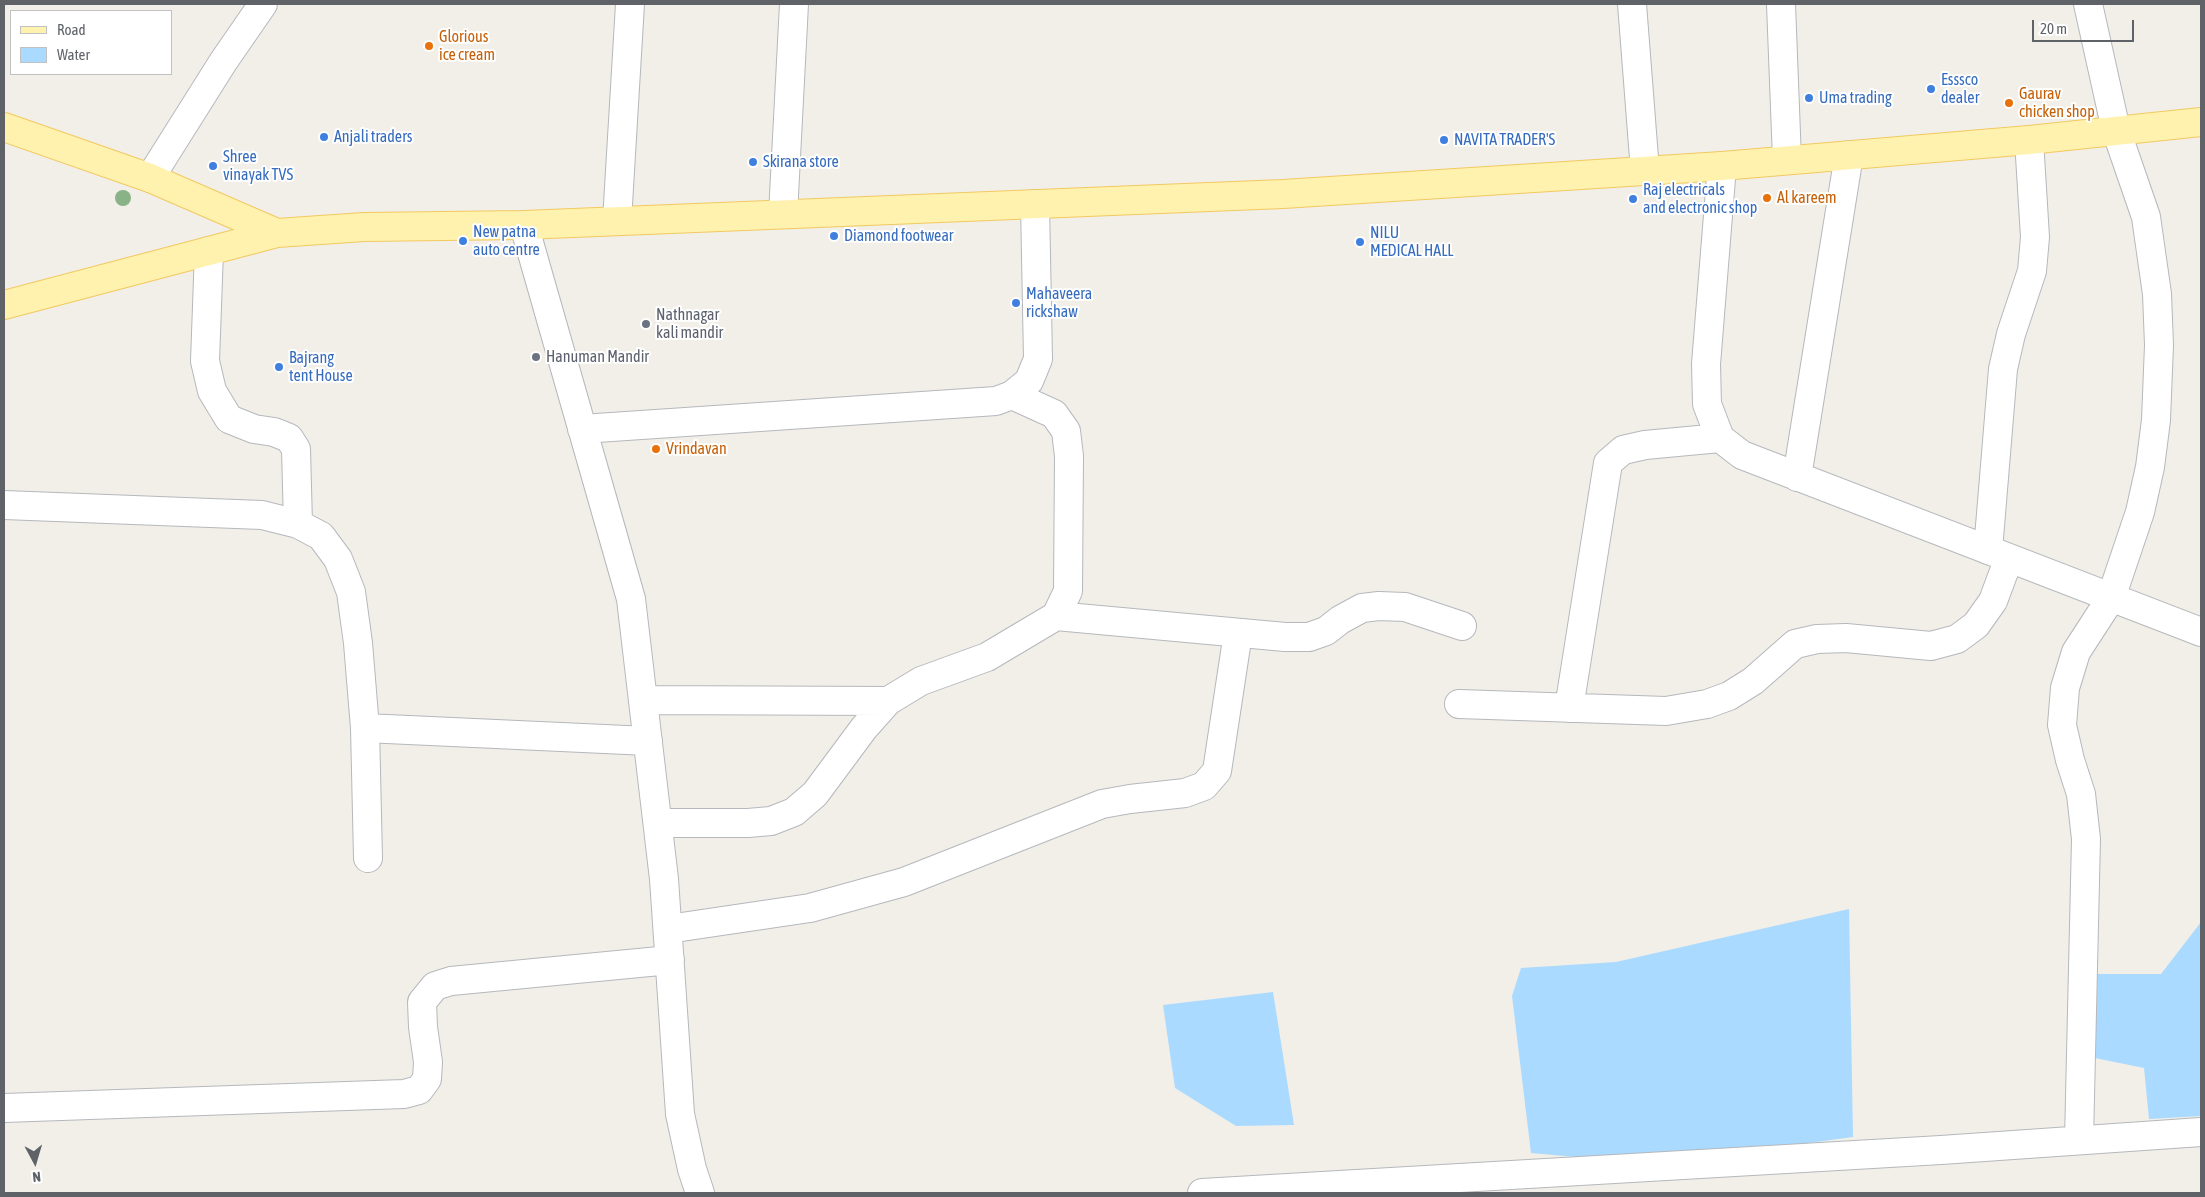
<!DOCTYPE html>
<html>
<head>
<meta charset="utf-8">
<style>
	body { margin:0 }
	#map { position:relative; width:2205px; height:1197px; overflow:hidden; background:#f1efe8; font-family:"Asap Condensed",sans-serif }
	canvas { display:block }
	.frame { position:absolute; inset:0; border:5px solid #5f6368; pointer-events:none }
	.legend { position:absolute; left:10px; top:10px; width:162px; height:65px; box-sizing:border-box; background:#fff; border:1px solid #bfc1c3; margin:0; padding:6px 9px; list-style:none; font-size:15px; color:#5f6368 }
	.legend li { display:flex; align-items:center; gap:10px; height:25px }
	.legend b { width:25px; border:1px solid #bfc1c3 }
	.north { position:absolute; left:10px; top:1137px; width:50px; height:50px; -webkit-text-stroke:4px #fff; paint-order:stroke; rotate:174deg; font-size:14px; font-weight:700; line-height:20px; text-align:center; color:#5f6368 }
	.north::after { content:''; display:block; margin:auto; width:18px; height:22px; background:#5f6368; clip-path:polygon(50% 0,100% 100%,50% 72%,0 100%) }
	.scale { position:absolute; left:2032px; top:20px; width:102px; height:22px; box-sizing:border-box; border:2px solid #5f6368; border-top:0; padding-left:6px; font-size:15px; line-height:18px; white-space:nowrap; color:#5f6368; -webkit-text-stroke:4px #fff; paint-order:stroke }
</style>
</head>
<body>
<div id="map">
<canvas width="2205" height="1197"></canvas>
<div class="frame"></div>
<ul class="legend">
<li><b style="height:6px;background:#fff2af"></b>Road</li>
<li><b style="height:14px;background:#aadaff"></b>Water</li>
</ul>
<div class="north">N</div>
<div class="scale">20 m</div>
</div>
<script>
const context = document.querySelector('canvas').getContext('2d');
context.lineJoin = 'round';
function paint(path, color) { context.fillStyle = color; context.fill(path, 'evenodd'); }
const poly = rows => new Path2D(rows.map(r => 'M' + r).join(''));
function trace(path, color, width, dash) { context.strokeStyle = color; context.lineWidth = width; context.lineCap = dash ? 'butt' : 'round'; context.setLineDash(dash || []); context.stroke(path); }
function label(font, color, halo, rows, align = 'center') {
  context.font = font + ' "Asap Condensed",sans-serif'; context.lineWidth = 4; context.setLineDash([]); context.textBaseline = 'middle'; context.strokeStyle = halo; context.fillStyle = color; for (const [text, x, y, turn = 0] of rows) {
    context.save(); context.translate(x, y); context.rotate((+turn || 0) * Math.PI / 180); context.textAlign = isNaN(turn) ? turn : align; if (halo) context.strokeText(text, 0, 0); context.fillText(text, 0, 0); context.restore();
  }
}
paint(poly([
	[1849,909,1853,1137,1653,1164,1531,1153,1512,996,1521,968,1616,962],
	[2201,922,2201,1116,2149,1119,2144,1068,2090,1057,2091,974,2161,974],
	[1273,992,1294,1125,1236,1126,1175,1088,1163,1005]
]), '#aadaff');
const minor = poly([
	[1632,4,1645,171],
	[1781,4,1787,160],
	[1722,166,1706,364,1707,404,1720,438,1742,455,2201,632],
	[150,178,223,62,263,4],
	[783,214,794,4],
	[617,221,630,4],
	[524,225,631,599,664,879,680,1114,692,1169,700,1193],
	[209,251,205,361,212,391,229,419,254,429,274,432,289,438,296,449,298,524],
	[582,429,996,401,1012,395,1029,381,1038,359,1035,204],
	[1797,477,1849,155],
	[4,505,262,515,298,524,321,536,338,559,351,592,358,643,365,728,368,858],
	[1988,550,2003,369,2011,334,2032,271,2035,237,2029,140],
	[1056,616,1285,637,1309,637,1326,631,1340,620,1362,608,1379,606,1405,607,1462,626],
	[643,700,888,701],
	[1459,704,1666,711,1707,704,1729,696,1753,681,1795,644,1817,639,1846,638,1931,646,1957,639,1976,625,1993,601,2009,558],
	[1569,708,1608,463,1623,450,1645,445,1720,438],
	[365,728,648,741],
	[658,823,748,823,771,821,794,812,815,794,864,728,888,701,921,681,987,657,1056,616,1068,591,1069,456,1066,431,1054,414,1012,395],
	[668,929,810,908,904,882,1102,804,1130,799,1185,793,1204,786,1217,771,1238,633],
	[4,1108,404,1094,419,1090,427,1079,428,1062,423,1027,422,1002,435,986,451,981,670,960],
	[2079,1140,2086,839,2081,794,2070,760,2062,725,2065,688,2076,652,2111,598,2140,512,2150,467,2156,420,2159,345,2157,294,2146,217,2116,130,2088,4],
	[1202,1193,1941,1150,2201,1132]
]);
const major = poly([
	[4,127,150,178,277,233],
	[4,305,277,233,364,227,524,225,1283,194,1722,166,2029,140,2201,122]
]);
trace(minor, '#b5b8bc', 30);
trace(major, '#f2c960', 30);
trace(minor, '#fff', 28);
trace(major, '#fff2af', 28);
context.fillStyle = '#89b387';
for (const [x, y] of [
	[123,198]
]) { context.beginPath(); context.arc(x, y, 8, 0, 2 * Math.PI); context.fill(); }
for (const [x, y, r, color] of [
	[429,46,5,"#e8710a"],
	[1931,89,5,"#3f7fe0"],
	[1809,98,5,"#3f7fe0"],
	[2009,103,5,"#e8710a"],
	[324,137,5,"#3f7fe0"],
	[1444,140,5,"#3f7fe0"],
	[753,162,5,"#3f7fe0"],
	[213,166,5,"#3f7fe0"],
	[1767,198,5,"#e8710a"],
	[1633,199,5,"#3f7fe0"],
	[834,236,5,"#3f7fe0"],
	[463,241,5,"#3f7fe0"],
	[1360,242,5,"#3f7fe0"],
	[1016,303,5,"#3f7fe0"],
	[646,324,5,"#6b7280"],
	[536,357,5,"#6b7280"],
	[279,367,5,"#3f7fe0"],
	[656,449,5,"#e8710a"]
]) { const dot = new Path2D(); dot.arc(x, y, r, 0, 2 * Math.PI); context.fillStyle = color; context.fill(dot); trace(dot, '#fff', 2); }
label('16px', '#c56008', '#fff', [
	["Glorious",439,37],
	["ice cream",439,55],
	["Gaurav",2019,94],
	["chicken shop",2019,112],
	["Al kareem",1777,198],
	["Vrindavan",666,449]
], 'left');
label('16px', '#366cbe', '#fff', [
	["Esssco",1941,80],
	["dealer",1941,98],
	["Uma trading",1819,98],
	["Anjali traders",334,137],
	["NAVITA TRADER'S",1454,140],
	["Shree",223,157],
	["vinayak TVS",223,175],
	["Skirana store",763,162],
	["Raj electricals",1643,190],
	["and electronic shop",1643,208],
	["New patna",473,232],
	["auto centre",473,250],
	["NILU",1370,233],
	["MEDICAL HALL",1370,251],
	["Diamond footwear",844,236],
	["Mahaveera",1026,294],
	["rickshaw",1026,312],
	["Bajrang",289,358],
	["tent House",289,376]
], 'left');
label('16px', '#5b616d', '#fff', [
	["Nathnagar",656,315],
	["kali mandir",656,333],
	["Hanuman Mandir",546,357]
], 'left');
</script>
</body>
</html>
